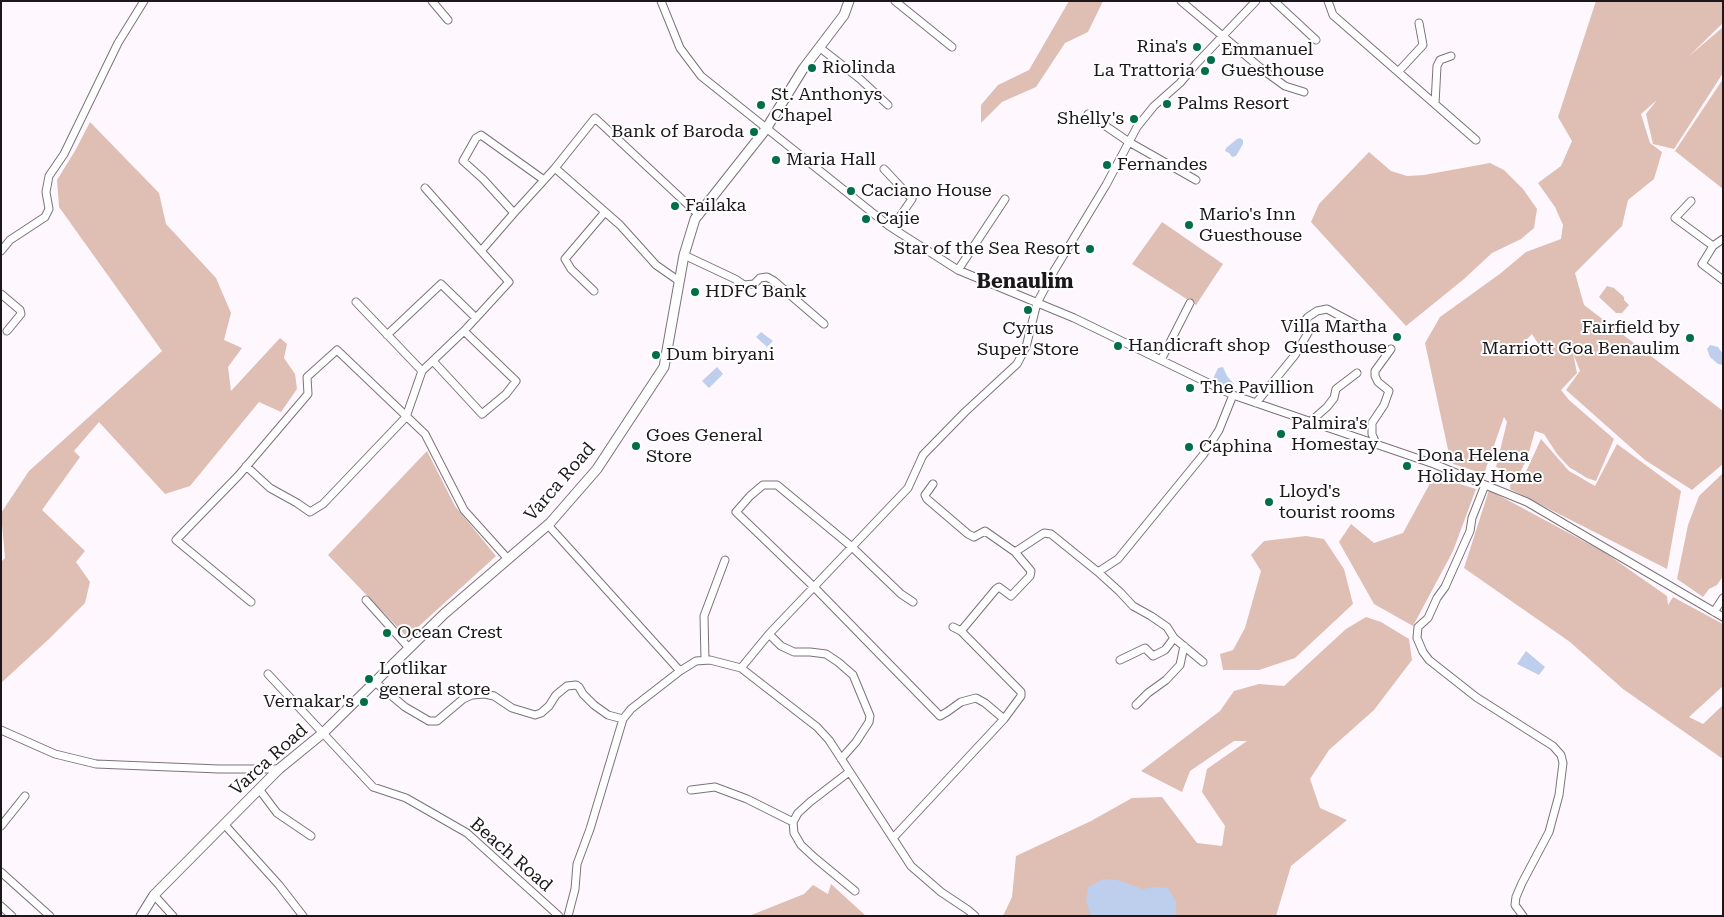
<!DOCTYPE html>
<html>
<head>
<meta charset="utf-8">
<style>
	body { margin:0 }
	#map { position:relative; width:1724px; height:917px; overflow:hidden; background:#fef7fd; font-family:"Roboto Serif",serif }
	canvas { display:block }
	.frame { position:absolute; inset:0; border:2px solid #1b171a; pointer-events:none }
</style>
</head>
<body>
<div id="map">
<canvas width="1724" height="917"></canvas>
<div class="frame"></div>
</div>
<script>
const context = document.querySelector('canvas').getContext('2d');
context.lineJoin = 'round';
function paint(path, color) { context.fillStyle = color; context.fill(path, 'evenodd'); }
const poly = rows => new Path2D(rows.map(r => 'M' + r).join(''));
function trace(path, color, width, dash) { context.strokeStyle = color; context.lineWidth = width; context.lineCap = dash ? 'butt' : 'round'; context.setLineDash(dash || []); context.stroke(path); }
function label(font, color, halo, rows, align = 'center') {
  context.font = font + ' "Roboto Serif",serif'; context.lineWidth = 4; context.setLineDash([]); context.textBaseline = 'middle'; context.strokeStyle = halo; context.fillStyle = color; for (const [text, x, y, turn = 0] of rows) {
    context.save(); context.translate(x, y); context.rotate((+turn || 0) * Math.PI / 180); context.textAlign = isNaN(turn) ? turn : align; if (halo) context.strokeText(text, 0, 0); context.fillText(text, 0, 0); context.restore();
  }
}
paint(poly([
	[1069,1,1103,1,1088,32,1065,43,1036,87,1002,102,981,123,981,105,998,85,1029,70],
	[1596,1,1723,1,1723,23,1688,57,1723,27,1723,73,1674,149,1653,144,1646,114,1657,100,1641,114,1650,143,1662,152,1654,179,1628,200,1622,226,1575,273,1584,305,1723,411,1723,464,1692,490,1645,460,1566,390,1580,371,1573,353,1577,373,1561,390,1569,400,1614,439,1596,481,1587,478,1569,467,1557,454,1544,434,1535,431,1527,459,1518,476,1496,467,1507,422,1504,417,1484,474,1453,464,1449,454,1425,343,1440,317,1501,273,1526,252,1561,239,1563,225,1555,207,1538,183,1561,166,1572,141,1558,117],
	[1532,334,1539,345,1531,350,1525,348,1527,339],
	[1723,79,1723,189,1675,151],
	[90,122,159,193,166,224,216,278,231,313,224,340,242,348,228,367,231,391,280,338,287,344,284,358,295,374,297,389,281,412,259,402,190,486,165,494,99,422,74,451,80,457,42,510,85,551,76,562,90,582,85,603,49,639,1,683,1,562,5,558,1,513,29,471,162,351,59,207,57,180,75,151],
	[1369,152,1391,171,1407,176,1424,175,1490,163,1504,170,1523,189,1537,209,1534,228,1521,239,1492,253,1464,279,1406,326,1311,222,1319,204],
	[1162,222,1223,264,1196,305,1132,264],
	[1607,286,1614,288,1624,297,1624,300,1629,305,1622,313,1616,313,1599,297],
	[1541,439,1569,471,1595,486,1617,444,1681,491,1667,569,1510,489,1511,480,1524,476],
	[427,451,455,506,496,556,407,637,328,555],
	[1723,473,1723,576,1717,585,1709,589,1703,597,1677,579,1688,525,1699,496],
	[1434,476,1476,489,1453,551,1413,626,1374,604,1339,542,1351,524,1374,543,1403,533],
	[1489,490,1604,552,1667,596,1668,605,1673,597,1723,624,1723,686,1689,717,1703,724,1723,705,1723,759,1623,689,1570,642,1464,568],
	[1306,536,1324,539,1344,569,1353,604,1295,658,1259,670,1223,670,1220,654,1233,650,1245,628,1261,571,1251,555,1264,541],
	[1366,617,1381,622,1409,639,1412,660,1374,710,1329,750,1310,779,1320,808,1347,820,1291,866,1276,916,1003,916,1012,897,1016,856,1091,821,1132,798,1162,797,1197,843,1222,846,1225,826,1202,792,1207,769,1247,741,1234,741,1190,771,1182,792,1141,771,1220,711,1234,691,1259,684,1284,686,1346,629],
	[831,884,866,916,749,916,804,894,813,885,828,894]
]), '#dfbeb4');
paint(poly([
	[1240,138,1243,140,1243,144,1236,156,1232,157,1229,153,1225,151,1226,148,1237,139],
	[761,332,773,341,767,347,756,337],
	[1710,345,1718,347,1723,354,1723,365,1718,364,1710,357,1707,349],
	[717,367,723,374,709,388,702,381],
	[1223,367,1227,376,1234,384,1230,388,1215,383,1213,379,1218,368],
	[1526,651,1545,667,1539,675,1517,664],
	[1103,879,1117,880,1143,889,1156,887,1168,888,1176,902,1176,916,1091,916,1086,901,1088,887]
]), '#becfee');
const minor = poly([
	[432,1,448,20],
	[661,1,680,48,701,76,889,226,958,270,1074,318,1233,395,1434,464,1527,502,1723,617],
	[895,1,952,47],
	[1181,1,1263,70,1285,86,1304,92],
	[1274,1,1316,40],
	[1328,1,1333,15,1476,140],
	[819,47,860,79,888,105],
	[1398,72,1423,45,1419,23],
	[1435,104,1437,66,1440,60,1451,56],
	[1088,114,1129,142,1196,180],
	[555,168,595,118,699,215],
	[884,169,912,199,892,228],
	[425,188,481,251],
	[1691,201,1675,218,1713,246],
	[514,213,555,168,620,225,656,265,679,281],
	[1723,239,1713,246,1702,264,1723,280],
	[1,251,10,240,45,217,49,209,46,192,49,176,64,154,118,43,144,1],
	[684,255,735,279,744,285,754,284,760,278,767,277,774,281,824,324],
	[958,270,1005,199],
	[594,291,571,269,565,259,605,212],
	[1,294,20,310,21,314,7,331],
	[356,302,422,371,464,331,516,381,506,394,482,414,433,361],
	[464,331,509,282,481,251,514,213,483,179,463,161,476,138,481,135,544,180],
	[387,335,441,284,476,318],
	[1161,360,1190,303],
	[1256,403,1295,355,1308,333,1303,323,1308,317,1317,311,1327,309,1357,325],
	[1310,422,1327,407,1334,398,1336,389,1357,373],
	[1376,444,1372,434,1372,423,1384,405,1389,391,1378,382,1375,376,1375,371,1391,349],
	[246,466,270,488,297,503,310,512,323,504,406,417,422,371],
	[933,484,925,495,927,499,968,534,974,537,985,531,1015,552,1044,533,1051,534,1098,572,1118,559,1203,455,1219,430,1233,395],
	[1485,485,1472,518,1470,531,1445,587,1437,598,1428,618,1418,627,1417,638,1423,652,1429,660,1476,697,1553,746,1561,755,1563,763,1559,795,1549,832,1522,883,1516,897,1515,905,1523,916],
	[548,525,680,671],
	[1098,572,1120,592,1133,606,1151,616,1167,627,1174,638,1203,662],
	[366,600,409,648],
	[251,602,176,540,239,475,308,394,307,377,337,350,425,434,464,510,508,559],
	[1714,612,1723,598],
	[953,627,961,631,1021,692,1021,696,1004,719],
	[961,631,996,589,999,587,1011,596,1030,576,1031,571,1015,552],
	[769,634,781,646,794,652,810,652,826,654,838,662,853,675,870,716,869,722,856,742,841,759],
	[705,660,704,616,725,560],
	[1120,660,1145,648,1153,656,1165,650,1174,638],
	[741,668,817,727,829,740,911,866,941,892,968,910,975,916],
	[268,674,373,787,406,798,467,833,559,916],
	[375,682,405,707,429,721,437,721,463,699,472,695,485,694,494,696,512,708,535,715,541,713,549,706,556,695,567,686,576,685,579,687,583,694,594,705,608,715,623,719],
	[1136,705,1148,693,1166,680,1180,665,1184,646],
	[1,730,55,754,96,764,219,769,279,769],
	[849,772,810,802,798,813,793,822,794,833,801,845,815,858,855,891],
	[259,789,277,813,311,836],
	[691,790,715,787,747,799,793,822],
	[224,824,279,885,303,916],
	[1,826,25,796],
	[894,837,1004,719,985,703,976,698,961,702,947,712,940,716,814,587,736,512,750,496,763,485,777,485,852,547,901,594,913,602],
	[1,872,50,916],
	[154,895,173,916],
	[1,906,12,916],
	[568,916,575,889,577,864,590,829,623,719,631,709,680,671,696,661,710,660,741,668,769,634,908,488,923,455,965,412,1017,364,1026,347,1037,303,1054,271,1106,185,1137,127,1154,106,1180,83,1196,64,1256,1]
]);
const major = poly([
	[141,916,154,895,279,769,323,733,444,614,550,523,597,469,664,367,684,255,695,219,766,129,803,69,844,15,849,1]
]);
trace(minor, '#7c727b', 9);
trace(major, '#7c727b', 11);
trace(minor, '#fff', 7);
trace(major, '#fff', 9);
for (const [x, y, r, color] of [
	[1197,47,5,"#006f48"],
	[1211,60,5,"#006f48"],
	[812,68,5,"#006f48"],
	[1205,71,5,"#006f48"],
	[1167,104,5,"#006f48"],
	[761,105,5,"#006f48"],
	[1134,119,5,"#006f48"],
	[754,132,5,"#006f48"],
	[776,160,5,"#006f48"],
	[1107,165,5,"#006f48"],
	[851,191,5,"#006f48"],
	[675,206,5,"#006f48"],
	[866,219,5,"#006f48"],
	[1189,225,5,"#006f48"],
	[1090,249,5,"#006f48"],
	[695,292,5,"#006f48"],
	[1028,310,5,"#006f48"],
	[1397,337,5,"#006f48"],
	[1690,338,5,"#006f48"],
	[1118,346,5,"#006f48"],
	[656,355,5,"#006f48"],
	[1190,388,5,"#006f48"],
	[1281,434,5,"#006f48"],
	[636,446,5,"#006f48"],
	[1189,447,5,"#006f48"],
	[1407,466,5,"#006f48"],
	[1269,502,5,"#006f48"],
	[387,633,5,"#006f48"],
	[369,679,5,"#006f48"],
	[364,702,5,"#006f48"]
]) { const dot = new Path2D(); dot.arc(x, y, r, 0, 2 * Math.PI); context.fillStyle = color; context.fill(dot); trace(dot, '#fff', 2); }
label('18px', '#1b171a', '#fff', [
	["Rina's",1187,47,"right"],
	["Emmanuel",1221,50],
	["Guesthouse",1221,71],
	["Riolinda",822,68],
	["La Trattoria",1195,71,"right"],
	["St. Anthonys",771,95],
	["Chapel",771,116],
	["Palms Resort",1177,104],
	["Shelly's",1124,119,"right"],
	["Bank of Baroda",744,132,"right"],
	["Maria Hall",786,160],
	["Fernandes",1117,165],
	["Caciano House",861,191],
	["Failaka",685,206],
	["Mario's Inn",1199,215],
	["Guesthouse",1199,236],
	["Cajie",876,219],
	["Star of the Sea Resort",1080,249,"right"],
	["HDFC Bank",705,292],
	["Villa Martha",1387,327,"right"],
	["Guesthouse",1387,348,"right"],
	["Fairfield by",1680,328,"right"],
	["Marriott Goa Benaulim",1680,349,"right"],
	["Cyrus",1028,329,"center"],
	["Super Store",1028,350,"center"],
	["Handicraft shop",1128,346],
	["Dum biryani",666,355],
	["The Pavillion",1200,388],
	["Palmira's",1291,424],
	["Homestay",1291,445],
	["Goes General",646,436],
	["Store",646,457],
	["Caphina",1199,447],
	["Dona Helena",1417,456],
	["Holiday Home",1417,477],
	["Lloyd's",1279,492],
	["tourist rooms",1279,513],
	["Ocean Crest",397,633],
	["Lotlikar",379,669],
	["general store",379,690],
	["Vernakar's",354,702,"right"]
], 'left');
label('18px', '#1b171a', '#fff', [
	["Varca Road",560,482,-49],
	["Varca Road",269,760,-42],
	["Beach Road",511,855,41]
]);
label('bold 20px', '#1b171a', '#fff', [
	["Benaulim",1025,282]
]);
</script>
</body>
</html>
